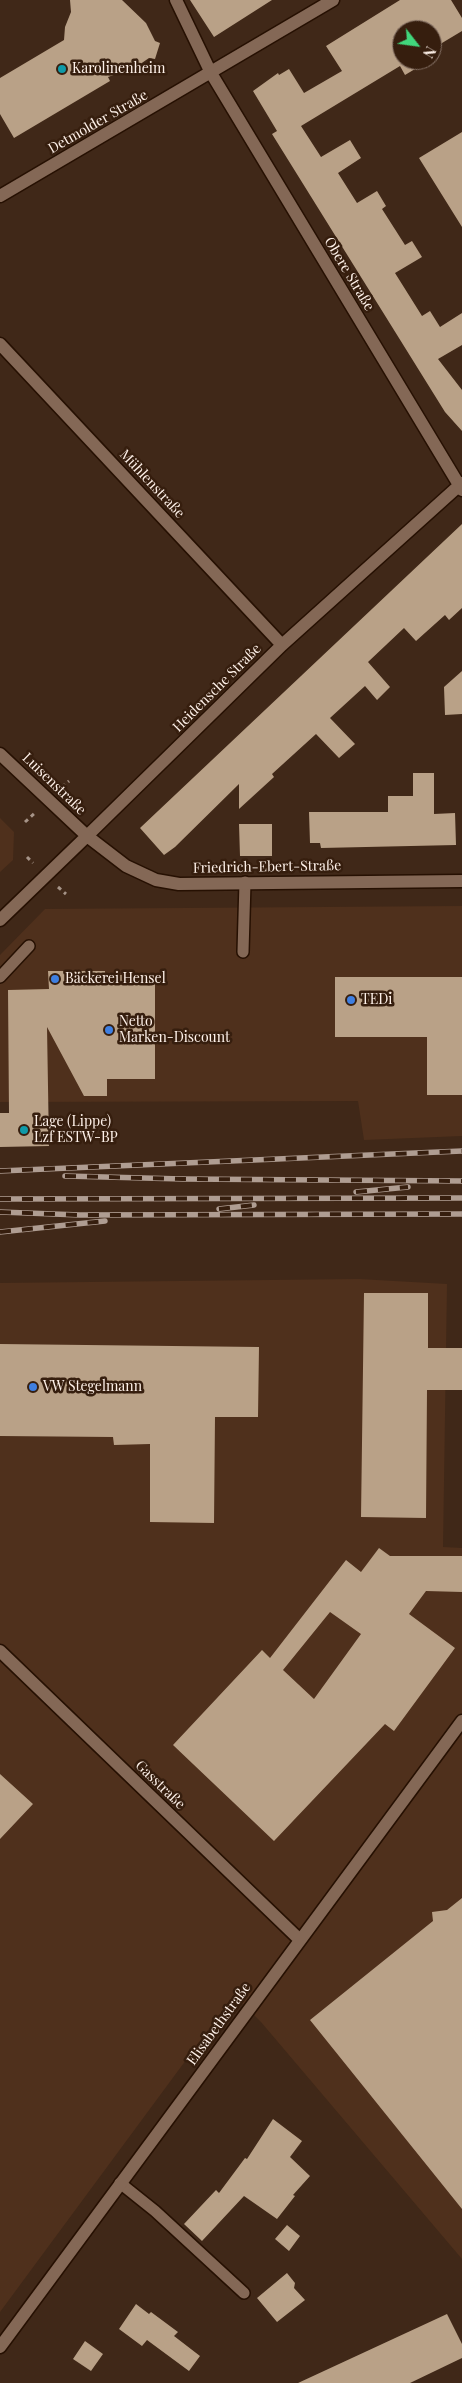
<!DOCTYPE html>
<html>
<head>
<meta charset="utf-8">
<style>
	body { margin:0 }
	#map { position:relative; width:462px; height:2383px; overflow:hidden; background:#402818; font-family:"Playfair Display",serif }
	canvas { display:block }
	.north { position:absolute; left:392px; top:20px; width:50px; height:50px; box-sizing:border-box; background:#361e0e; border:1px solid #867266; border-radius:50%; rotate:120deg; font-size:14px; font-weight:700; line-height:20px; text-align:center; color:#fef1e9 }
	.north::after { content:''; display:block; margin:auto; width:18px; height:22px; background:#41d77c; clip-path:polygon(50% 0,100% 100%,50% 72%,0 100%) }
</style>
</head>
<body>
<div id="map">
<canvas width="462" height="2383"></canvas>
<div class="north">N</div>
</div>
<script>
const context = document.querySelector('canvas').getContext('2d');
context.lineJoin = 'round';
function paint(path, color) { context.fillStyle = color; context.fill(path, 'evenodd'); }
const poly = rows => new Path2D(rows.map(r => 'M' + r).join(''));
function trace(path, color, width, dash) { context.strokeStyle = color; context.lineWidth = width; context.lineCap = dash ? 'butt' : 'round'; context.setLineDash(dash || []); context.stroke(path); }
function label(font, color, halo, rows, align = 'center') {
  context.font = font + ' "Playfair Display",serif'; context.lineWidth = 5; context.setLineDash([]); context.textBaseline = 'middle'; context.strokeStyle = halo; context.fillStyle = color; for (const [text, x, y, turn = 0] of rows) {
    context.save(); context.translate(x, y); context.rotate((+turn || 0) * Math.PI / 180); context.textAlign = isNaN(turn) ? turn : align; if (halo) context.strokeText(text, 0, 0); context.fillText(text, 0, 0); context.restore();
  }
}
paint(poly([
	[0,818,14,832,13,860,0,872],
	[462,906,462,1136,364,1140,358,1101,0,1102,0,955,45,909],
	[359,1279,447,1284,443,1547,462,1548,462,2259,261,2022,234,1995,0,2312,0,1283]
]), '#4f301c');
paint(poly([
	[70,0,122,0,146,23,155,41,160,43,155,59,149,58,136,67,108,77,110,81,14,138,0,114,0,78,64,40,65,27,71,12],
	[190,0,272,0,214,37],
	[400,0,451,0,462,18,462,31,432,49,432,30,402,30,402,60,417,60,420,66,405,75,400,66,301,126,321,157,350,140,361,158,338,173,357,203,377,191,386,206,382,209,405,245,412,241,422,257,395,273,422,316,430,311,440,327,462,313,462,345,438,359,462,390,462,431,445,412,272,134,277,131,253,91,278,73,279,75,289,69,304,93,342,71,326,46],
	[462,132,462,227,419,158],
	[462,524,462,608,449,620,445,615,416,641,404,628,368,662,390,687,377,700,365,686,330,718,355,744,339,758,316,734,272,774,274,777,239,809,239,784,175,847,164,855,140,828],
	[462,671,462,714,445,715,444,687],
	[413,773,434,773,434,814,455,813,456,845,321,848,320,843,310,843,309,812,388,812,388,796,413,796],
	[239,824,272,824,272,856,240,856],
	[48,971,105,971,105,975,155,975,155,1079,107,1079,107,1096,84,1096,47,1027,49,1146,0,1147,0,1113,9,1113,8,990,49,989],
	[335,977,462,977,462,1095,427,1095,427,1037,335,1037],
	[364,1293,428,1293,428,1348,462,1348,462,1390,427,1390,426,1518,361,1517],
	[0,1344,259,1347,258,1417,215,1417,214,1523,150,1522,150,1444,114,1445,113,1437,0,1436],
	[379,1548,390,1556,462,1556,462,1592,426,1591,409,1614,455,1648,394,1731,385,1724,274,1841,173,1745,262,1650,270,1658,346,1560,361,1572],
	[330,1612,361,1634,314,1699,283,1670],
	[0,1774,33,1804,0,1839],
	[462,1898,462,2209,310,2020,433,1921,432,1912,447,1910],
	[273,2119,302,2141,290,2157,310,2176,293,2195,295,2196,277,2219,244,2196,202,2241,184,2224,216,2190,219,2193,245,2158,247,2159],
	[287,2225,300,2236,289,2251,275,2239],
	[287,2273,295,2283,294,2288,305,2300,277,2322,257,2298],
	[136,2304,149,2314,151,2312,178,2332,174,2336,200,2356,189,2371,147,2340,142,2346,119,2329],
	[447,2314,462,2344,462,2358,410,2383,298,2383],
	[85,2341,103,2354,91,2371,73,2359]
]), '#b9a187');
const lane = poly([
	[243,952,245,882],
	[0,977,29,946],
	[120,2183,155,2211,244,2293]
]);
const street = poly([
	[176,0,211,73,462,490],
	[0,196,333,0],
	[0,344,282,645],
	[87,836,282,645,462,483],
	[0,1651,300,1940],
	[0,2347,462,1721]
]);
const secondary = poly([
	[0,754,87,836,126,866,156,880,179,884,462,881],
	[0,920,87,836]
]);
trace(lane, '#261002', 14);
trace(street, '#261002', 15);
trace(secondary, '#261002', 15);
trace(poly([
	[62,787,69,781],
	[25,822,36,812],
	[27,857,33,863],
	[58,887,66,894]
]), '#a69488', 3, [4, 4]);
trace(lane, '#846856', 11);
trace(street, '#846856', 12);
trace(secondary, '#846856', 12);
const rail = poly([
	[0,1171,462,1151],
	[65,1176,183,1179,462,1181],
	[356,1192,408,1187],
	[0,1199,462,1198],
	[219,1209,254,1205],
	[0,1212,80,1215,462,1214],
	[0,1232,105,1221]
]);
trace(rail, '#af9d92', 5.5);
trace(rail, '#361e0e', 4, [11]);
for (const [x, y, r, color] of [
	[62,69,5,"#0f9aa8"],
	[55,979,5,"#3f7fe0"],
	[351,1000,5,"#3f7fe0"],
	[109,1030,5,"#3f7fe0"],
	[24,1130,5,"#0f9aa8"],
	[33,1387,5,"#3f7fe0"]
]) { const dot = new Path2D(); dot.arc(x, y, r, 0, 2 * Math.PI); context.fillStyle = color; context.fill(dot); trace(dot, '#361e0e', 2); }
label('14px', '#fef1e9', '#361e0e', [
	["Karolinenheim",72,69],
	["Bäckerei Hensel",65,979],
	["TEDi",361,1000],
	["Netto",119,1022],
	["Marken-Discount",119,1038],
	["Lage (Lippe)",34,1122],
	["Lzf ESTW-BP",34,1138],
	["VW Stegelmann",43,1387]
], 'left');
label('14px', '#fef1e9', '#361e0e', [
	["Detmolder Straße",98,122,-30],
	["Obere Straße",349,274,59],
	["Mühlenstraße",152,484,47],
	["Heidensche Straße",217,688,-45],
	["Luisenstraße",54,784,44],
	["Friedrich-Ebert-Straße",267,867,-1],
	["Gasstraße",160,1785,44],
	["Elisabethstraße",219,2024,-54]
]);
</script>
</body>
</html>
